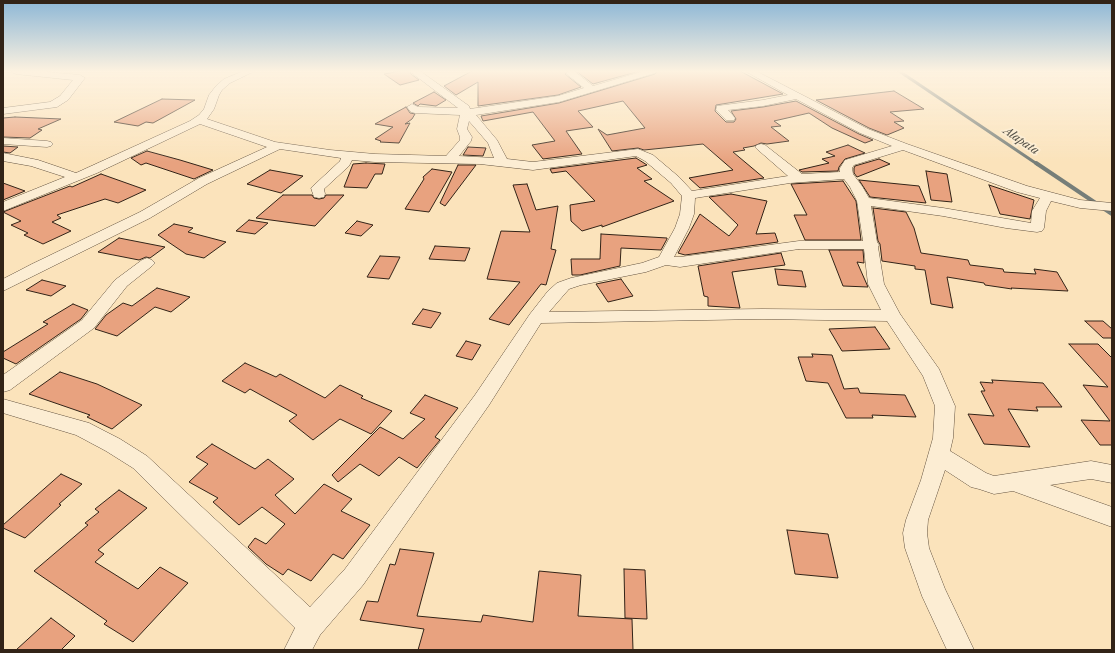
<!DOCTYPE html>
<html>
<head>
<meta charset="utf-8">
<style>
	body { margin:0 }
	#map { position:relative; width:1115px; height:653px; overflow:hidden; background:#fbe3bb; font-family:"Libre Caslon Text",serif }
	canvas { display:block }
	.frame { position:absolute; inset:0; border:4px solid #322317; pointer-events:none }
</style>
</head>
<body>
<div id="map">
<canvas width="1115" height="653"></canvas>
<div class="frame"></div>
</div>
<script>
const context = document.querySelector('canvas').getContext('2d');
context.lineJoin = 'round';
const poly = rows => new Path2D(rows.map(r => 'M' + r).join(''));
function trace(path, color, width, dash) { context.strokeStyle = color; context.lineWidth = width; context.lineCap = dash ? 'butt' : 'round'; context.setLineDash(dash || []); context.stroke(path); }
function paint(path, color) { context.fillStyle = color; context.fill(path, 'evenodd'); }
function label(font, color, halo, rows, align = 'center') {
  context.font = font + ' "Libre Caslon Text",serif'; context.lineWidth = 3.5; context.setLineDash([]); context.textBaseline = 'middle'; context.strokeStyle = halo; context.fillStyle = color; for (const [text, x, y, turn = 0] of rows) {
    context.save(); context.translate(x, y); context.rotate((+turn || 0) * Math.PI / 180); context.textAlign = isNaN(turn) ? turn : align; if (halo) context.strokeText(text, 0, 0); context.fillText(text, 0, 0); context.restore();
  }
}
trace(poly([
	[899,71,1037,164]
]), '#767e79', 3);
trace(poly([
	[1036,163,1112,214]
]), '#767e79', 4);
const building = poly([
	[400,71,410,71,411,74,419,80,400,85,384,74,400,71],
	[472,71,568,71,565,74,581,87,558,95,478,106,478,82,456,95,444,86,472,71],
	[576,71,640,71,593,84,576,71],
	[657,71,740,71,783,94,716,105,715,111,726,122,734,122,736,119,731,111,763,107,796,101,859,134,873,140,865,143,832,128,809,113,774,121,781,126,771,127,789,141,767,144,761,143,754,146,743,148,745,150,733,152,764,178,700,188,689,178,733,170,703,144,644,150,638,148,612,151,598,129,607,135,645,128,623,101,578,111,593,127,566,131,582,154,543,159,532,145,555,141,533,112,483,121,481,116,559,103,655,74,657,71],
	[894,91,924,109,890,112,904,121,894,122,904,128,887,135,869,128,816,100,894,91],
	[434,92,446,100,436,106,420,104,418,106,413,103,434,92],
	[162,99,195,100,153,123,146,122,138,126,114,122,162,99],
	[406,107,410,113,415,114,412,119,405,124,410,123,399,143,380,142,381,141,375,139,393,127,375,124,406,107],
	[15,117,61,119,38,129,42,130,30,138,3,137,3,118,15,117],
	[848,145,865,153,845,159,839,167,838,171,802,172,799,170,829,163,822,159,835,156,826,152,848,145],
	[3,146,18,147,10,153,3,152,3,146],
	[468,147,486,148,483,156,463,155,468,147],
	[147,151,180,160,213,170,194,179,146,163,141,165,131,158,147,151],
	[636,158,647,165,637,168,652,179,644,181,674,201,602,227,602,225,582,231,571,221,570,205,595,201,566,171,552,173,550,169,636,158],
	[879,159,890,164,857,177,854,173,854,168,855,166,879,159],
	[366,163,385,164,382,174,375,174,367,188,344,187,353,164,366,163],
	[458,165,476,165,445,206,440,203,458,165],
	[432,169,452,172,429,212,405,209,424,179,423,177,432,169],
	[270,170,303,176,281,193,247,184,270,170],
	[926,171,947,174,952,202,931,200,926,171],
	[101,174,146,190,118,203,105,199,57,215,61,218,52,222,71,231,43,244,24,235,28,233,11,225,21,221,3,212,70,186,72,187,101,174],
	[859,180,919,186,926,203,870,197,859,180],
	[843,181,856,201,861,240,805,240,794,215,807,215,791,184,843,181],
	[3,183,25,191,3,200,3,183],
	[527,184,536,210,558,206,551,249,556,250,546,285,541,284,509,325,489,319,520,282,487,279,501,231,530,232,513,185,527,184],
	[989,185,1034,200,1030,219,1000,214,989,185],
	[731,194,767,201,756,234,775,233,778,242,685,255,678,253,700,214,729,236,738,225,709,197,731,194],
	[283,195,312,195,314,198,319,199,324,198,326,195,344,195,315,226,256,218,283,195],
	[873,208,906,212,914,228,921,253,968,260,970,265,1003,269,1004,272,1036,274,1034,269,1057,272,1068,291,1011,288,1012,289,985,285,984,283,947,277,953,308,931,304,925,270,915,269,915,266,882,261,880,244,878,241,873,208],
	[249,220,268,223,255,234,236,231,249,220],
	[357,221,373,225,361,236,345,233,357,221],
	[174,224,193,228,188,232,226,242,204,258,186,254,158,235,174,224],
	[601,234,667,238,667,239,661,250,621,248,620,266,580,275,572,275,571,259,600,259,601,234],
	[119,238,165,247,150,258,146,257,139,260,98,252,119,238],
	[435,246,470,248,465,261,429,259,435,246],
	[829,250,863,250,864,263,857,262,868,287,843,286,829,250],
	[781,253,785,265,732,272,740,308,708,306,708,297,704,296,698,266,781,253],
	[380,256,400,257,389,279,367,277,380,256],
	[775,269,802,271,806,287,778,285,775,269],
	[621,279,633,296,608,302,596,284,621,279],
	[42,280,66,286,51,296,26,290,42,280],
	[157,288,190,297,171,312,155,307,117,336,95,329,106,315,123,303,132,306,157,288],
	[73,304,88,310,81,319,16,364,3,358,3,352,48,324,43,322,73,304],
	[423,309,441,313,431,328,412,324,423,309],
	[1085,321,1103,321,1112,329,1112,338,1103,338,1085,321],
	[875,327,890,349,842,351,829,329,875,327],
	[466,341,481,345,472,360,456,356,466,341],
	[1069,344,1098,344,1112,358,1112,445,1100,445,1081,420,1110,421,1083,385,1108,387,1069,344],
	[812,354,832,355,844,389,858,388,860,393,905,395,916,417,872,415,873,418,846,418,828,383,806,381,798,357,813,357,812,354],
	[245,363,276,377,280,374,325,398,340,385,363,396,361,398,392,411,371,434,340,419,313,440,289,421,297,415,250,389,245,393,222,381,245,363],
	[60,372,97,384,142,405,112,429,87,417,90,415,29,394,60,372],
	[992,380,1043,383,1062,407,1036,407,1038,411,1008,409,1030,447,984,444,968,414,994,416,981,391,985,391,980,382,993,383,992,380],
	[425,395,458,408,435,437,440,440,417,468,399,457,379,476,360,464,338,482,332,475,380,427,403,439,425,419,410,413,425,395],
	[212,444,255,469,268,459,294,479,275,495,295,514,324,484,352,499,341,511,370,525,343,559,333,554,311,581,288,569,283,575,266,564,248,547,255,538,266,544,285,524,262,507,239,525,213,502,218,498,189,482,208,464,196,457,212,444],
	[61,474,82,484,59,504,61,505,25,538,3,528,3,525,61,474],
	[119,490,147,508,98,550,104,554,95,562,138,589,160,567,188,583,133,642,104,624,107,621,34,571,88,525,85,523,99,512,95,509,119,490],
	[787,530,828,534,838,578,795,574,787,530],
	[400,549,434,553,417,616,481,622,483,615,533,622,539,571,581,575,578,616,632,619,633,650,418,650,424,629,360,620,367,601,378,602,390,564,395,565,400,549],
	[624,569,645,570,647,619,625,618,624,569],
	[51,618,75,636,61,650,16,650,51,618]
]);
paint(building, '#e8a27f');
trace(building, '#322317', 1);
const street = poly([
	[12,71,37,71,80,75,85,78,68,100,57,107,3,114,3,108,50,102,60,96,73,80,16,74,13,73,12,71],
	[243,71,255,71,230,83,222,90,219,95,214,109,207,119,275,142,330,150,375,154,446,156,460,140,460,137,457,129,460,115,415,113,411,112,407,107,412,104,418,107,458,108,412,73,411,71,420,71,469,106,470,109,558,96,584,88,568,75,566,73,570,71,574,71,593,86,644,71,656,71,655,73,559,102,476,115,497,140,507,159,533,162,638,149,653,155,679,177,692,191,788,176,757,149,755,147,757,145,761,144,765,145,802,174,840,172,840,168,845,160,892,146,860,133,796,99,763,106,728,110,735,118,734,120,726,120,716,110,717,106,763,100,788,95,745,71,756,71,868,129,907,144,1027,186,1080,200,1112,203,1112,211,1080,208,1051,201,1046,211,1044,228,1042,231,1037,232,1006,228,943,216,871,206,877,242,879,245,878,247,884,284,900,314,939,369,955,406,953,438,950,451,986,473,994,476,1091,461,1112,465,1112,483,1091,479,1050,485,1112,507,1112,527,1013,491,994,494,979,489,971,487,945,470,928,520,927,533,929,548,945,589,974,650,947,650,922,596,905,548,903,533,906,520,921,480,933,438,935,406,923,376,887,321,762,319,541,323,489,405,363,585,320,635,312,650,284,650,295,628,133,468,106,451,76,435,3,413,3,399,89,423,120,439,147,456,310,607,345,569,475,395,530,314,548,291,557,283,571,278,642,263,659,257,675,228,680,214,682,196,671,183,645,161,636,156,533,170,480,164,375,162,352,160,349,166,324,189,325,194,324,197,319,198,314,197,311,188,340,161,341,158,280,149,207,184,150,218,3,291,3,279,32,264,140,212,199,178,267,147,200,124,97,173,3,211,3,202,65,177,31,166,3,161,3,153,38,160,76,173,190,121,199,115,204,109,209,95,216,86,224,79,243,71],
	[469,121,488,143,494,158,459,156,471,141,472,137,467,129,469,121],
	[903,150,1017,192,1040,198,1032,211,1031,223,943,208,869,198,862,186,853,174,852,168,854,165,903,150],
	[844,179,850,187,857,201,863,241,799,241,680,257,674,257,689,228,694,214,695,198,790,183,844,179],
	[799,249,864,249,868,284,881,310,762,309,549,312,569,289,581,285,646,272,666,265,680,267,799,249],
	[3,138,47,141,51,142,53,144,51,146,47,147,3,144,3,138],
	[147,258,152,260,155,263,152,266,127,286,94,328,10,390,3,392,3,375,82,320,115,280,142,260,147,258]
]);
trace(street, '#645340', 1);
paint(street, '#fcedd3');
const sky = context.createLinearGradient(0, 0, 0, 162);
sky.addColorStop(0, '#8db7d6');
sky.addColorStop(0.44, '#fdf2e0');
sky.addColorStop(1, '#fdf2e000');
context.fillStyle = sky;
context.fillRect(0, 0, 1115, 162);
label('italic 11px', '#545148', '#fcedd3', [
	["Alapata",1021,141,34]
]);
</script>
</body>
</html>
